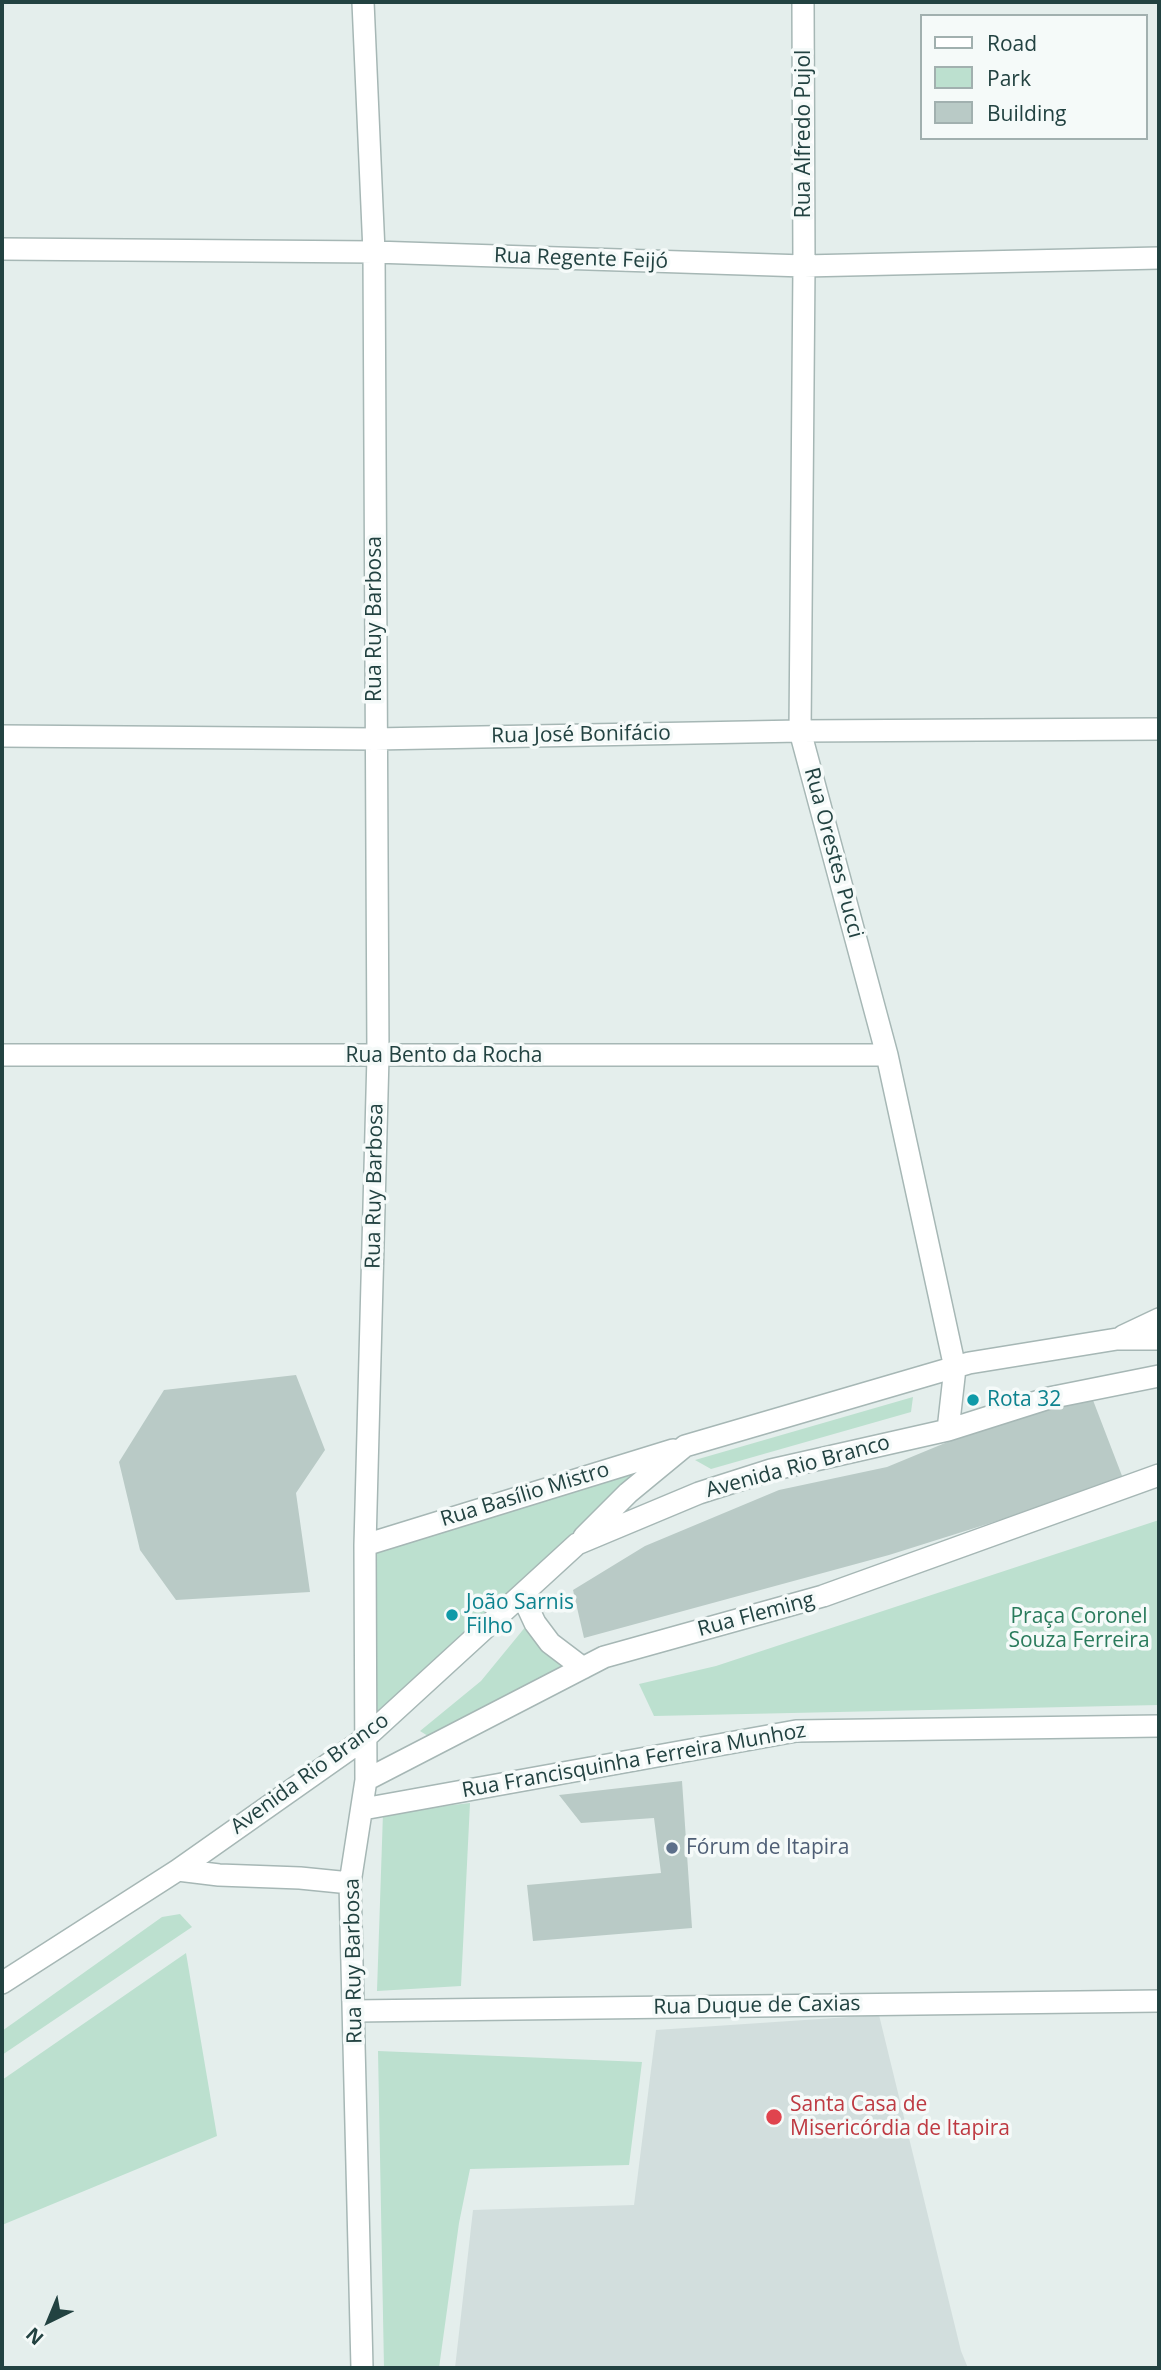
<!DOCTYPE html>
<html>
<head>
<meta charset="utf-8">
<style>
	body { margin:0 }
	#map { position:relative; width:1161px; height:2370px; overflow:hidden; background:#e4eeec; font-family:"Open Sans",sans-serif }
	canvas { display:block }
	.frame { position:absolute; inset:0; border:4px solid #224241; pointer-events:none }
	.legend { position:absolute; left:920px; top:14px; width:228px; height:126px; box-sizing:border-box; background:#f5faf9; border:2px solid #a1b0af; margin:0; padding:9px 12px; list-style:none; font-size:21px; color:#224241 }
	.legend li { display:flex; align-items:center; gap:14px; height:35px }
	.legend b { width:35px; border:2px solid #a1b0af }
	.north { position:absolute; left:14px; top:2286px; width:70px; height:70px; -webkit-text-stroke:5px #f5faf9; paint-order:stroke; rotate:223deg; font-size:19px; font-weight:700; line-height:28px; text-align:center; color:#224241 }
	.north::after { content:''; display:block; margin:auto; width:24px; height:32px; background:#224241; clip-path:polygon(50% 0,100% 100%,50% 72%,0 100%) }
</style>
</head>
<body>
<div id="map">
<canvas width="1161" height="2370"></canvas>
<div class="frame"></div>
<ul class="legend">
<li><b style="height:9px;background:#fff"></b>Road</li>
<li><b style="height:19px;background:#bce0cf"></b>Park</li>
<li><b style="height:19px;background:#b9cac6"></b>Building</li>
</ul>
<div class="north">N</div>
</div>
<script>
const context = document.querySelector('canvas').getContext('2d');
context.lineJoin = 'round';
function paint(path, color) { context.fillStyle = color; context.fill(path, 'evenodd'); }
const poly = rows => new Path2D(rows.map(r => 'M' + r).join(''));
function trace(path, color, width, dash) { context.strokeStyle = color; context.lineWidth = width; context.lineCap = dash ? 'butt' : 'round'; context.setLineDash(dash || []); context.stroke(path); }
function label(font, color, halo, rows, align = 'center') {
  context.font = font + ' "Open Sans",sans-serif'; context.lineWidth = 7; context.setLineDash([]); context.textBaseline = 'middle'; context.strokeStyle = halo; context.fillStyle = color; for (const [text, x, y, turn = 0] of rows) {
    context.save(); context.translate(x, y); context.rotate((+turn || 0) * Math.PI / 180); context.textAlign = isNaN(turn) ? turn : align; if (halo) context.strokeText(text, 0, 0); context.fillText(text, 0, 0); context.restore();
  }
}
paint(poly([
	[879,2015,961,2351,968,2368,455,2368,473,2210,634,2205,656,2030]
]), '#d2dedd');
paint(poly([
	[913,1397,911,1412,711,1469,695,1460],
	[656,1461,373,1723,374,1552],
	[1159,1520,1159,1705,654,1716,639,1684,716,1666],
	[531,1620,538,1638,564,1668,496,1701,433,1739,420,1731,481,1681],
	[470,1803,461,1986,377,1991,383,1813],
	[180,1914,192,1927,2,2055,2,2031,162,1917],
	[186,1953,217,2136,2,2225,2,2080],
	[378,2051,642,2062,629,2165,470,2169,459,2223,439,2368,384,2368]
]), '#bce0cf');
paint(poly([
	[296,1375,325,1450,296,1493,310,1592,176,1600,140,1550,119,1462,164,1390],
	[1091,1395,1124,1481,889,1555,584,1638,573,1590,645,1546,779,1490,887,1467,996,1422],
	[682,1781,692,1928,533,1941,527,1885,661,1873,654,1818,581,1823,559,1795]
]), '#b9cac6');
const street = poly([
	[803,2,804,266,800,731,887,1055,955,1368,948,1430],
	[2,249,374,252,804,266,1159,258],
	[2,736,375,739,800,731,1159,729],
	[2,1055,887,1055],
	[1123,1336,1159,1319],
	[584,1537,628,1493,685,1446,969,1363,1117,1339,1159,1339],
	[365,1545,673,1450],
	[522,1595,535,1623,550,1643,583,1668],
	[366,1780,604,1657,823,1596,1159,1475],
	[363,1809,796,1731,1159,1726],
	[178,1870,219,1875,300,1878,350,1883],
	[2,1983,178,1870,364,1739,577,1544,699,1493,771,1470,948,1430,1049,1398,1159,1376],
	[354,2011,1159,2001],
	[362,2368,350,1883,366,1780,365,1545,378,1056,374,252,363,2]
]);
trace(street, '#a6b7b5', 24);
trace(street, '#fff', 21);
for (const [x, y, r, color] of [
	[973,1400,7,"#0f9aa8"],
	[452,1615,7,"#0f9aa8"],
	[672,1848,7,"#5c6f8a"],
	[774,2117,9,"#e0444e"]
]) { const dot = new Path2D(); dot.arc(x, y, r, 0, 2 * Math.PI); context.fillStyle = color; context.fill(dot); trace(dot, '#f5faf9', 2.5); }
label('21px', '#224241', '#f5faf9', [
	["Rua Alfredo Pujol",804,134,-90],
	["Rua Regente Feijó",581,259,2],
	["Rua Ruy Barbosa",375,619,-90],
	["Rua José Bonifácio",581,735,-1],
	["Rua Orestes Pucci",833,853,75],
	["Rua Bento da Rocha",444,1056],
	["Rua Ruy Barbosa",375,1186,-89],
	["Avenida Rio Branco",798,1467,-15],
	["Rua Basílio Mistro",525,1495,-17],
	["Rua Fleming",756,1615,-15],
	["Rua Francisquinha Ferreira Munhoz",634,1761,-10],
	["Avenida Rio Branco",310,1774,-36],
	["Rua Ruy Barbosa",354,1961,-91],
	["Rua Duque de Caxias",757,2006,-1]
]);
label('21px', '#0d838f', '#f5faf9', [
	["Rota 32",987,1400],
	["João Sarnis",466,1603],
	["Filho",466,1627]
], 'left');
label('21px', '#2a7b5c', '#f5faf9', [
	["Praça Coronel",1079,1617],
	["Souza Ferreira",1079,1641]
]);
label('21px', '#4e5e75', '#f5faf9', [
	["Fórum de Itapira",686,1848]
], 'left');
label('21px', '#be3a42', '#f5faf9', [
	["Santa Casa de",790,2105],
	["Misericórdia de Itapira",790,2129]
], 'left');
</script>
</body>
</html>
